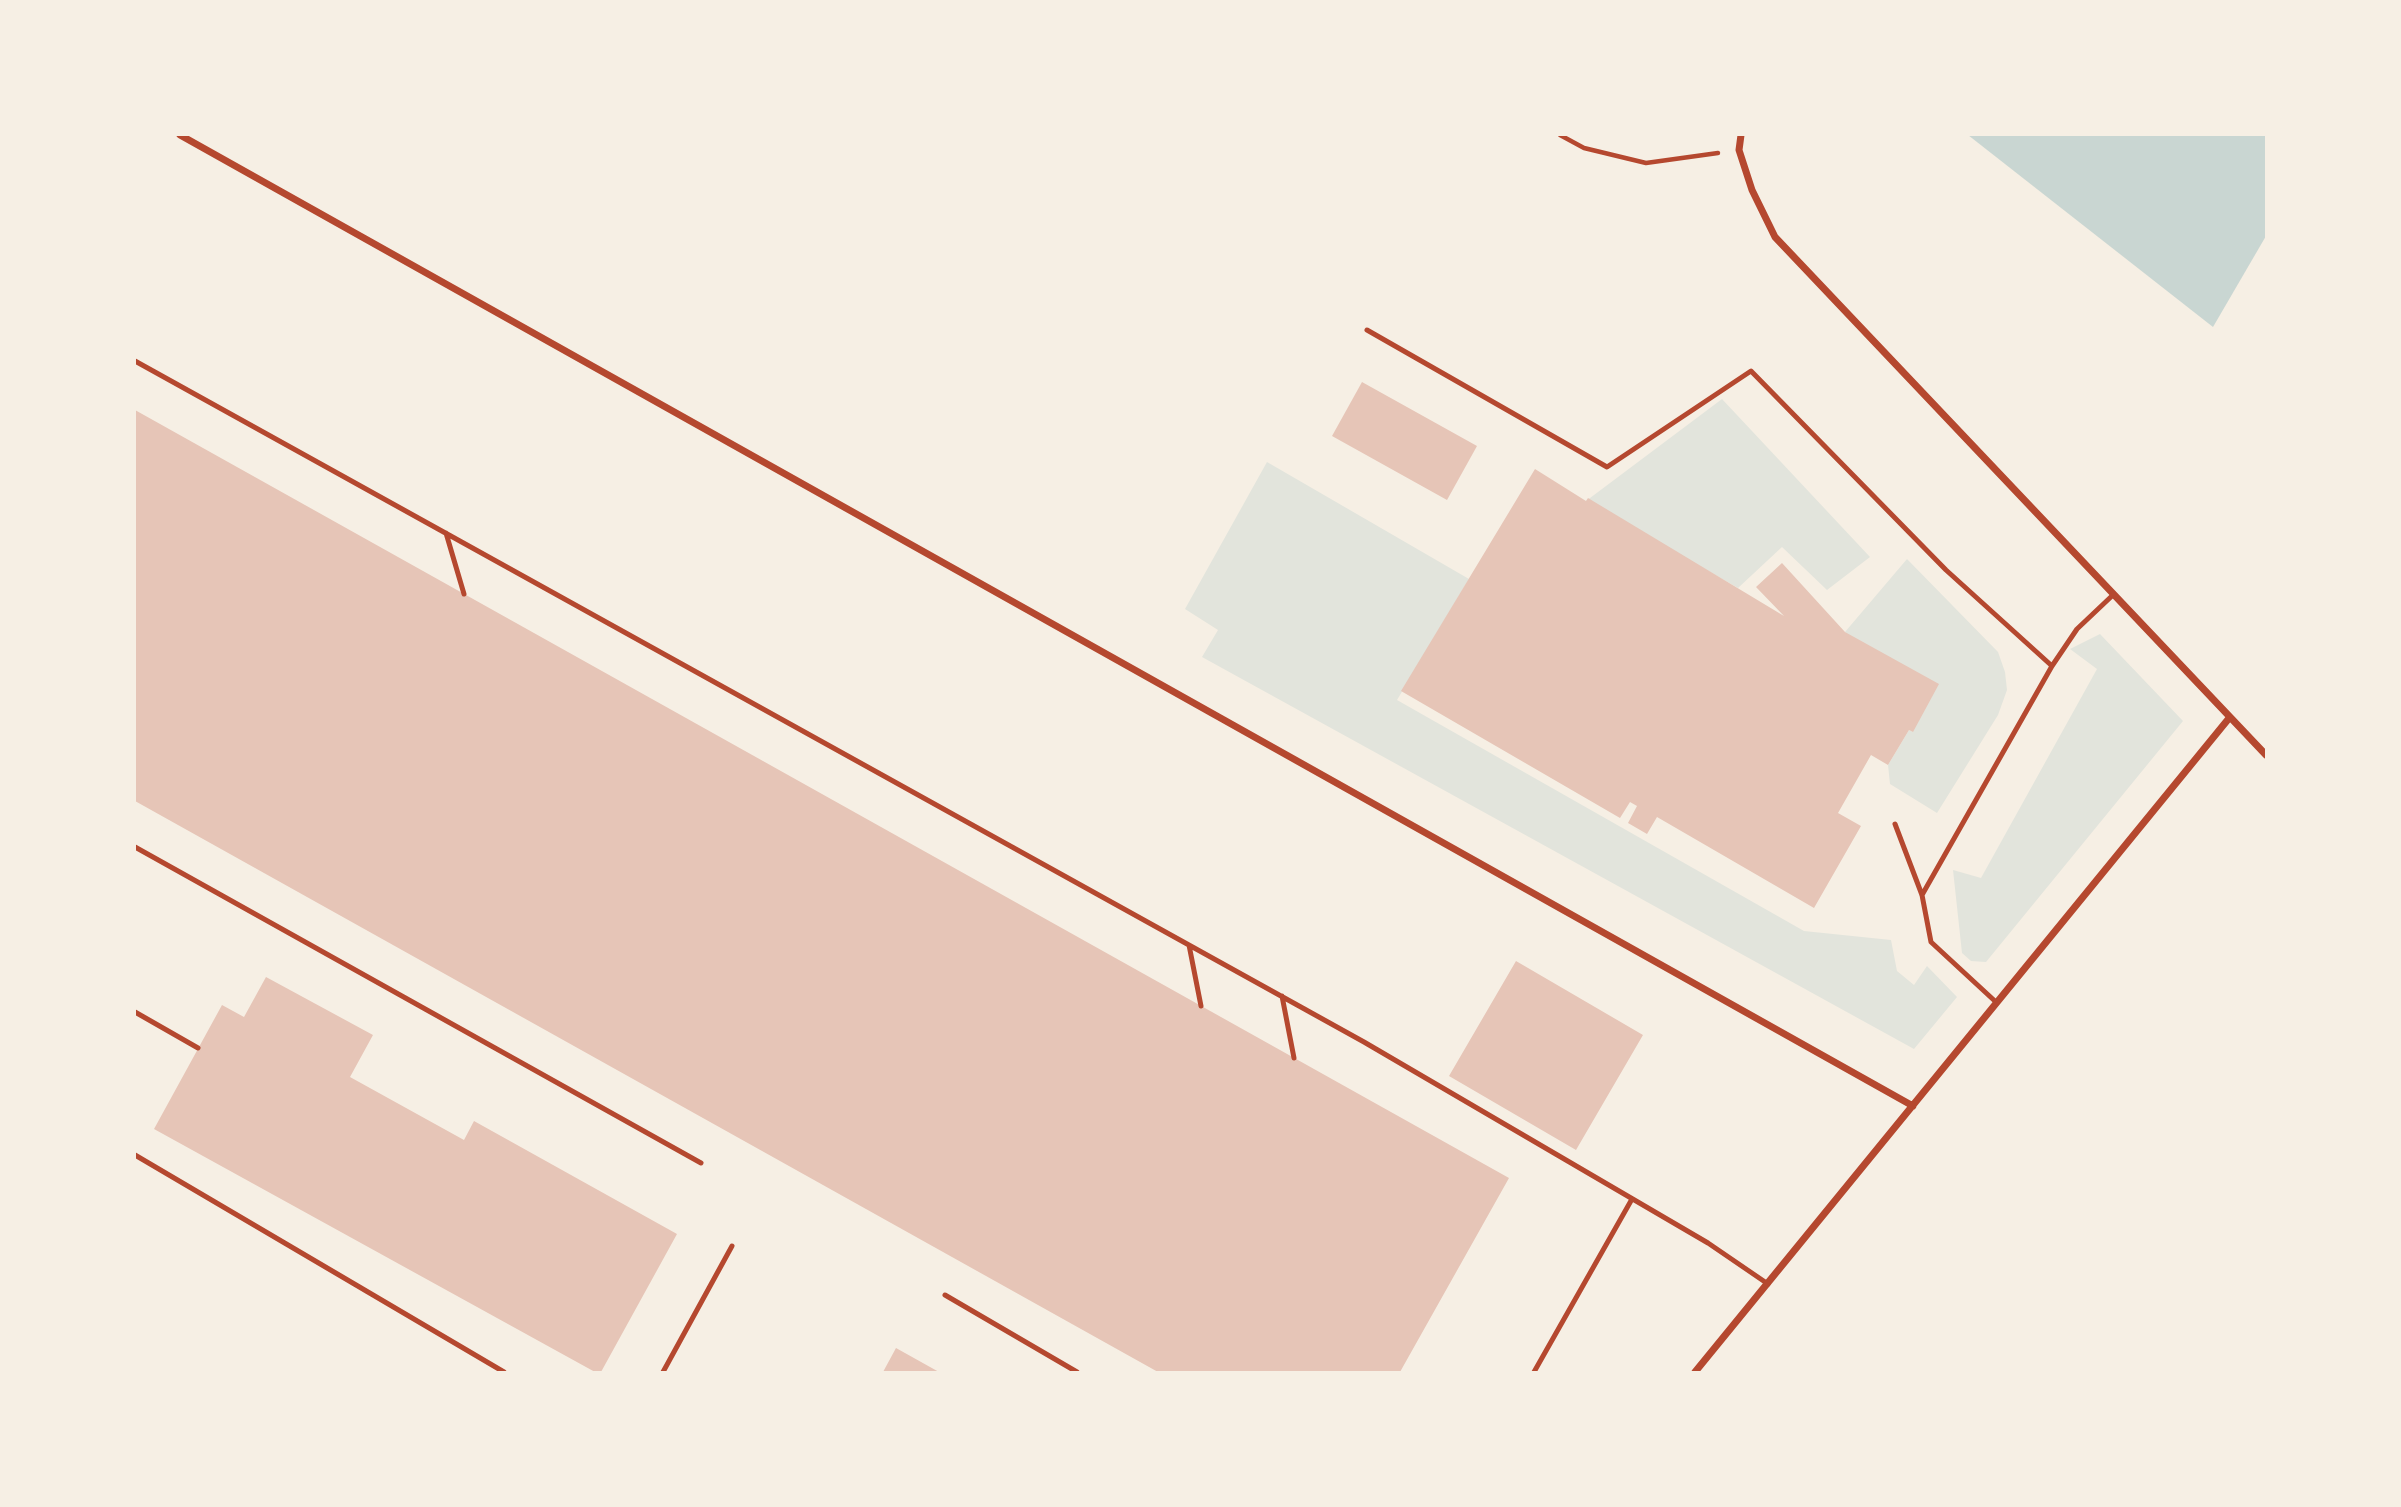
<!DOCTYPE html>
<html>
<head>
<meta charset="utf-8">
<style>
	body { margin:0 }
	#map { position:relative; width:2401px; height:1507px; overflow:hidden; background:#f6efe4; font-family:Mulish,sans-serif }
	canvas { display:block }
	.frame { position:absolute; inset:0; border:136px solid #f6efe4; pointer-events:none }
</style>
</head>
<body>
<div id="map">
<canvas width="2401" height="1507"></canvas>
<div class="frame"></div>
</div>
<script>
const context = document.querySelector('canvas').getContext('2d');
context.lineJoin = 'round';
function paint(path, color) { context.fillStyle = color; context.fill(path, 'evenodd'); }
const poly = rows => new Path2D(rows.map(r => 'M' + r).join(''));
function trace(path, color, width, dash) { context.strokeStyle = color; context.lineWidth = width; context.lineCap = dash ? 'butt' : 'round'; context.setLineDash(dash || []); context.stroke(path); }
paint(poly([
	[1722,399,1870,557,1827,590,1782,547,1738,588,1586,501],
	[1267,462,1469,579,1397,700,1804,931,1891,940,1897,971,1914,985,1927,966,1957,997,1914,1049,1202,657,1218,630,1185,609],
	[1907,559,1998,652,2005,672,2007,690,1998,715,1937,813,1890,784,1888,765,1909,730,1913,732,1845,632],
	[2100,634,2183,721,1986,962,1971,961,1962,953,1953,870,1981,878,2097,669,2070,649]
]), '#e2e4dc');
paint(poly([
	[1968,135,2266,135,2266,236,2213,327]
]), '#c9d6d2');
paint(poly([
	[1362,382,1477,446,1447,500,1332,436],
	[135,410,1509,1178,1400,1372,1158,1372,135,801],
	[1535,469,1586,501,1588,498,1784,616,1756,587,1782,563,1845,632,1939,684,1913,732,1909,730,1888,765,1871,755,1838,813,1861,826,1814,908,1657,817,1647,834,1628,823,1637,806,1630,802,1620,818,1401,691],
	[1516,961,1643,1035,1576,1150,1449,1076],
	[266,977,373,1035,350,1077,464,1140,474,1121,677,1234,601,1372,595,1372,154,1129,222,1005,244,1017],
	[896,1348,939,1372,883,1372]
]), '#e6c5b7');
trace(poly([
	[1560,135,1584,148,1646,163,1718,153]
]), '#b5482f', 4.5);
trace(poly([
	[1367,330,1607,467,1751,371,1946,570,2052,666],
	[135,361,1364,1042,1708,1243,1768,1284],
	[446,533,464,594],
	[1895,824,1922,895,1931,942,1997,1003],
	[135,847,701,1163],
	[1922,895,2052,666,2077,629,2114,594],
	[1189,945,1201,1006],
	[1282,996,1294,1058],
	[135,1012,198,1048],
	[135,1155,504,1372],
	[945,1295,1077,1372],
	[663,1372,732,1246],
	[1534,1372,1632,1199]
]), '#b5482f', 5);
trace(poly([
	[180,135,1913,1106],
	[1741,135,1739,150,1752,190,1775,237,2266,755],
	[1695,1372,2230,717]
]), '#b5482f', 7);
</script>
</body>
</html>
